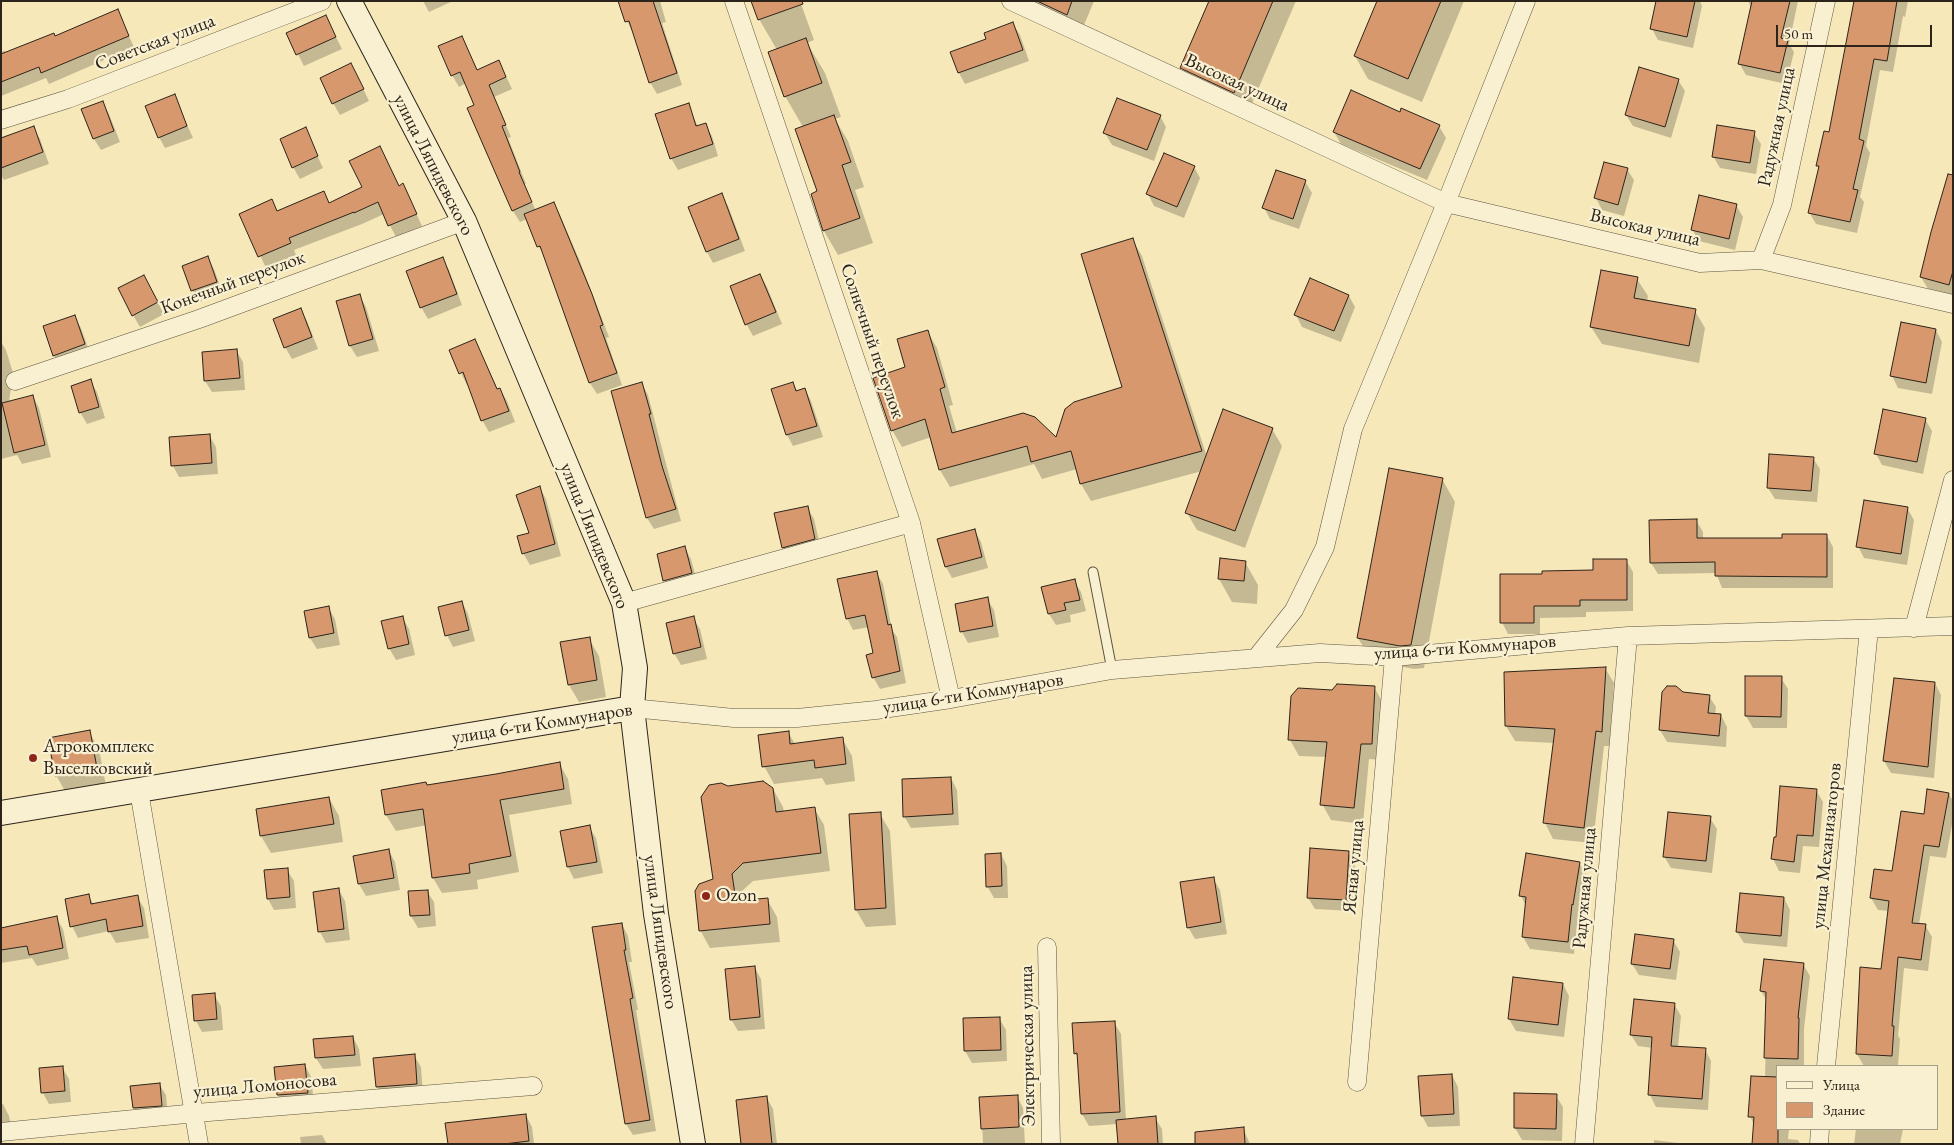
<!DOCTYPE html>
<html>
<head>
<meta charset="utf-8">
<style>
	body { margin:0 }
	#map { position:relative; width:1954px; height:1145px; overflow:hidden; background:#f6e8b8; font-family:"EB Garamond",serif }
	canvas { display:block }
	.frame { position:absolute; inset:0; border:2px solid #2c241b; pointer-events:none }
	.legend { position:absolute; left:1776px; top:1065px; width:162px; height:65px; box-sizing:border-box; background:#f9f0d1; border:1px solid #a79e88; margin:0; padding:6px 9px; list-style:none; font-size:15px; color:#2c241b }
	.legend li { display:flex; align-items:center; gap:10px; height:25px }
	.legend b { width:25px; border:1px solid #a79e88 }
	.scale { position:absolute; left:1776px; top:25px; width:156px; height:22px; box-sizing:border-box; border:2px solid #2c241b; border-top:0; padding-left:6px; font-size:15px; line-height:18px; white-space:nowrap; color:#2c241b; -webkit-text-stroke:4px #f9f0d1; paint-order:stroke }
</style>
</head>
<body>
<div id="map">
<canvas width="1954" height="1145"></canvas>
<div class="frame"></div>
<ul class="legend">
<li><b style="height:6px;background:#f9f0d1"></b>Улица</li>
<li><b style="height:14px;background:#d6986c"></b>Здание</li>
</ul>
<div class="scale">50 m</div>
</div>
<script>
const context = document.querySelector('canvas').getContext('2d');
context.lineJoin = 'round';
function paint(path, color) { context.fillStyle = color; context.fill(path, 'evenodd'); }
const poly = rows => new Path2D(rows.map(r => 'M' + r).join(''));
function trace(path, color, width, dash) { context.strokeStyle = color; context.lineWidth = width; context.lineCap = dash ? 'butt' : 'round'; context.setLineDash(dash || []); context.stroke(path); }
function label(font, color, halo, rows, align = 'center') {
  context.font = font + ' "EB Garamond",serif'; context.lineWidth = 4.5; context.setLineDash([]); context.textBaseline = 'middle'; context.strokeStyle = halo; context.fillStyle = color; for (const [text, x, y, turn = 0] of rows) {
    context.save(); context.translate(x, y); context.rotate((+turn || 0) * Math.PI / 180); context.textAlign = isNaN(turn) ? turn : align; if (halo) context.strokeText(text, 0, 0); context.fillText(text, 0, 0); context.restore();
  }
}
paint(poly([
	[423,1,453,1,429,12],
	[620,1,660,1,666,22,662,23,682,85,657,94,650,82,633,33,627,21],
	[800,1,814,40,807,43,825,73,841,117,835,119,848,141,864,187,855,190,873,243,838,255,824,231,812,194,818,192,803,127,785,96,777,50,759,19],
	[1018,1,1094,1,1079,37],
	[1210,1,1296,1,1247,115,1195,91,1182,68],
	[1378,1,1464,1,1422,102,1368,79,1355,56],
	[1658,1,1700,1,1702,6,1693,48,1658,40,1652,29],
	[1748,1,1798,1,1789,44,1794,52,1786,84,1746,75,1739,63,1752,9],
	[1856,1,1908,1,1905,17,1903,16,1893,72,1880,70,1866,146,1870,153,1860,197,1864,202,1857,233,1816,224,1809,212,1819,169,1818,166,1830,134],
	[117,11,134,47,49,84,46,78,1,96,1,52,5,51,6,53,55,37],
	[326,17,342,49,304,66,287,33],
	[1013,24,1020,35,1029,61,965,84,959,73,952,53,988,40],
	[462,37,478,71,499,62,505,74,512,89,494,97,511,137,508,138,526,184,524,184,536,211,553,203,560,215,579,259,609,337,606,338,622,385,597,394,590,383,546,257,538,246,527,219,520,222,513,211,468,109,476,106,466,83,459,87,452,75],
	[357,76,369,101,340,115,333,103],
	[1678,80,1685,91,1671,138,1633,126,1626,115],
	[174,96,193,138,165,148,159,137],
	[102,102,109,114,120,142,101,150,94,139,83,110],
	[688,104,698,127,705,125,712,136,718,156,678,170,671,158],
	[1160,116,1166,127,1154,161,1112,145,1105,133],
	[1439,126,1446,138,1427,180,1341,144,1334,132],
	[33,128,40,139,49,164,4,180,1,175,1,139],
	[305,129,323,168,300,179,293,167],
	[1754,133,1761,144,1756,174,1720,168,1713,156],
	[1194,167,1200,178,1184,218,1154,206,1148,194],
	[1627,169,1634,180,1624,216,1602,210,1596,198],
	[1953,177,1953,295,1928,289,1921,277],
	[1305,181,1312,193,1299,229,1270,219,1264,208],
	[403,185,422,226,396,237,384,214,362,224,294,250,296,255,266,268,241,214,272,201,278,212,324,193,330,204,363,187,399,187],
	[721,195,728,206,745,251,713,263,707,252,690,207],
	[1736,205,1743,217,1735,250,1699,241,1692,229],
	[1132,239,1142,256,1207,457,1272,429,1282,446,1245,548,1197,530,1187,513,1202,471,1091,501,1081,484,1077,469,1042,479,1034,464,950,487,940,470,931,437,902,447,892,430,907,368,927,331,937,348,953,405,949,406,957,433,1057,440,1123,388],
	[208,258,214,269,223,294,199,302,193,291,184,266],
	[442,258,449,270,462,305,428,319,421,307],
	[760,275,767,287,782,324,753,336,747,325,731,287],
	[1637,279,1648,296,1647,301,1695,311,1705,328,1699,363,1602,344,1591,327],
	[150,288,164,314,140,327,133,315],
	[359,295,366,307,379,351,357,357,350,346,338,301],
	[1349,296,1355,307,1341,342,1302,327,1296,315],
	[300,309,307,321,318,349,292,359,285,347],
	[74,316,81,328,91,356,61,367,54,355],
	[1936,330,1942,342,1932,394,1898,388,1892,376],
	[475,341,498,390,500,389,507,401,515,422,489,432,482,420,469,384,467,385,461,373,451,351],
	[1,342,6,350,13,373,9,402,33,396,39,408,51,457,22,464,17,455,1,459],
	[236,350,243,362,245,390,212,392,205,381],
	[90,381,97,392,105,418,87,424,80,412],
	[793,383,798,392,805,389,811,401,823,437,793,446,787,435,773,390],
	[642,384,648,395,681,521,654,529,647,518,613,392],
	[1925,419,1932,431,1923,474,1882,465,1876,454],
	[209,435,216,447,218,474,179,477,173,466],
	[1813,458,1820,469,1817,502,1775,499,1768,488],
	[1442,479,1455,502,1424,668,1414,669,1372,661,1358,638],
	[540,488,546,499,561,556,530,565,523,553,531,533],
	[807,507,814,519,821,550,790,559,783,547],
	[1907,508,1914,520,1907,565,1864,558,1858,546],
	[1696,520,1703,532,1703,539,1783,540,1827,536,1833,547,1833,588,1722,588,1716,573,1658,574,1651,563],
	[974,530,981,542,988,568,952,578,946,567],
	[685,548,691,559,698,585,671,592,665,581],
	[1626,560,1633,572,1633,611,1586,612,1586,617,1540,618,1540,634,1508,634,1502,622,1543,575,1594,571],
	[1245,562,1258,585,1257,604,1232,602,1219,579],
	[876,572,883,584,892,630,897,637,906,683,880,689,873,677,875,654,869,627,853,630,847,618],
	[1074,581,1081,592,1086,611,1070,615,1071,622,1056,625,1049,614,1043,588],
	[987,599,994,610,999,637,968,643,962,632,956,605],
	[462,602,468,614,475,641,453,647,447,635],
	[328,607,335,619,340,645,317,649,310,638,305,612],
	[402,617,409,629,415,655,396,660,389,648],
	[693,618,700,629,707,659,681,665,674,653],
	[589,639,599,656,606,697,579,702,569,685],
	[1605,668,1614,683,1610,746,1604,746,1593,843,1553,839,1545,823,1554,743,1515,741,1506,726],
	[1746,678,1781,678,1788,689,1787,728,1753,728,1746,716],
	[1935,683,1941,695,1934,778,1891,773,1884,761],
	[1374,687,1383,703,1380,760,1369,759,1363,824,1331,820,1322,804,1326,757,1299,756,1290,740,1333,691],
	[1664,693,1709,696,1716,707,1715,715,1721,715,1727,727,1726,747,1667,742,1660,730],
	[89,732,99,749,106,786,66,793,56,775],
	[788,732,795,744,842,738,852,756,855,781,826,785,822,778,774,784,764,766],
	[559,763,568,779,572,804,509,815,519,872,477,880,478,889,442,893,433,878,427,825,396,831,386,815,382,791,427,786],
	[951,778,957,790,959,825,911,828,904,816],
	[728,787,773,789,783,807,784,812,814,808,824,825,830,871,753,881,741,892,743,902,767,899,777,917,780,942,710,948,700,930,714,880],
	[1816,790,1823,802,1819,847,1803,846,1800,873,1779,871,1773,859,1777,838],
	[1949,794,1953,801,1953,819,1946,858,1930,856,1919,925,1925,925,1932,937,1928,971,1904,968,1898,1036,1900,1039,1898,1066,1864,1066,1857,1054,1862,969,1882,970,1889,911,1878,910,1871,898,1875,870,1893,873,1925,816],
	[329,798,339,816,343,842,271,853,261,836],
	[880,814,890,831,896,925,866,927,856,910],
	[1710,818,1717,829,1712,873,1671,868,1664,856],
	[589,827,596,838,603,873,574,879,568,867,561,832],
	[389,851,395,862,400,890,366,896,359,884,355,857],
	[1348,852,1355,863,1352,911,1315,909,1308,898],
	[1001,854,1007,866,1008,898,994,898,987,886],
	[1579,863,1586,874,1579,916,1578,915,1574,954,1530,949,1523,937,1526,906,1521,896],
	[287,870,294,881,296,908,274,910,268,899],
	[1213,878,1220,890,1227,934,1195,939,1188,927],
	[339,890,345,901,350,940,326,943,320,932,315,893],
	[427,891,434,902,436,926,418,928,411,916,409,892],
	[88,895,94,905,137,897,144,908,149,938,116,943,109,931,78,938,72,926],
	[1784,898,1790,910,1787,947,1744,943,1737,932],
	[56,918,63,929,69,959,37,966,32,958,1,963,1,927,4,929],
	[622,924,628,936,632,962,629,962,638,1010,636,1010,656,1131,633,1135,626,1124],
	[1673,940,1680,952,1676,980,1639,975,1632,964],
	[1803,964,1810,976,1804,1029,1804,1066,1778,1066,1778,1129,1789,1129,1788,1139,1798,1140,1800,1144,1753,1144,1754,1125,1750,1116,1765,1078,1767,1001,1761,991],
	[755,968,761,979,765,1029,738,1031,731,1019],
	[1563,984,1569,996,1564,1037,1516,1031,1509,1019],
	[214,995,221,1006,223,1030,202,1032,196,1021],
	[1674,1004,1681,1016,1678,1047,1705,1049,1711,1061,1708,1110,1656,1107,1650,1095,1653,1048,1638,1046,1631,1035],
	[999,1018,1006,1030,1007,1061,972,1063,965,1051,964,1019],
	[1114,1022,1121,1034,1126,1120,1155,1118,1162,1129,1163,1144,1119,1144,1118,1124,1089,1126,1082,1114,1079,1060,1075,1053],
	[353,1037,359,1049,361,1066,323,1069,316,1058],
	[414,1055,421,1067,423,1095,384,1099,377,1087,375,1059],
	[305,1065,311,1077,314,1104,285,1107,278,1095,276,1068],
	[62,1067,69,1079,71,1102,49,1104,43,1093],
	[1452,1075,1458,1087,1460,1126,1428,1127,1422,1116],
	[159,1084,166,1095,168,1117,141,1120,134,1108,131,1088],
	[1017,1096,1023,1108,1025,1144,983,1144,981,1098],
	[1556,1096,1563,1107,1562,1141,1522,1140,1515,1128],
	[767,1098,773,1109,777,1144,742,1144],
	[3,1104,9,1116,12,1132,1,1135,1,1105],
	[526,1115,532,1127,534,1144,449,1144],
	[1243,1128,1250,1144,1202,1144],
	[1856,1129,1903,1129,1900,1144,1854,1144],
	[322,1135,327,1144,301,1144,300,1137],
	[1654,1140,1686,1144,1654,1144]
]), '#0003');
const building = poly([
	[618,1,653,1,677,73,649,83,629,21,625,22,618,1],
	[751,1,802,1,803,4,758,20,751,1],
	[1037,1,1072,1,1067,15,1037,1],
	[1209,1,1273,1,1234,93,1180,68,1209,1],
	[1377,1,1441,1,1408,79,1354,56,1377,1],
	[1656,1,1695,1,1687,37,1650,29,1656,1],
	[1752,1,1790,1,1781,38,1788,40,1780,73,1738,64,1752,1],
	[1854,1,1897,1,1887,61,1874,59,1859,139,1864,141,1853,189,1858,190,1850,222,1808,213,1819,166,1816,166,1824,131,1829,132,1854,1],
	[118,9,129,36,41,73,39,67,1,82,1,54,54,33,55,36,118,9],
	[326,15,336,37,296,55,286,33,326,15],
	[1013,22,1023,50,958,73,950,52,986,39,984,33,1013,22],
	[462,36,477,70,499,60,506,77,489,85,506,125,502,126,520,172,519,172,532,202,512,211,467,108,474,105,460,72,451,76,438,46,462,36],
	[806,38,822,83,784,97,768,52,806,38],
	[351,63,364,89,332,104,320,78,351,63],
	[1639,67,1679,79,1665,127,1625,115,1639,67],
	[1351,90,1400,112,1401,108,1440,125,1420,169,1333,132,1351,90],
	[175,94,187,126,158,138,145,106,175,94],
	[1117,98,1161,115,1147,150,1103,133,1117,98],
	[103,101,114,131,93,139,81,109,103,101],
	[689,103,696,126,706,123,713,144,670,159,655,114,689,103],
	[834,115,851,162,842,165,860,218,823,231,811,194,817,191,795,129,834,115],
	[1717,125,1755,131,1750,163,1712,157,1717,125],
	[34,126,43,152,1,168,1,138,34,126],
	[306,127,318,156,292,168,280,139,306,127],
	[380,146,399,186,403,183,417,214,388,226,378,202,354,213,354,212,289,238,291,243,258,257,239,214,272,199,277,211,324,191,329,203,362,187,349,161,380,146],
	[1164,153,1195,166,1177,207,1146,194,1164,153],
	[1604,162,1628,168,1618,205,1594,198,1604,162],
	[1276,170,1306,180,1293,219,1262,208,1276,170],
	[1948,174,1953,175,1953,271,1949,285,1920,277,1931,232,1948,174],
	[722,193,739,239,706,252,688,207,722,193],
	[1699,195,1737,204,1729,239,1691,230,1699,195],
	[554,202,592,294,603,325,600,326,617,373,589,383,540,246,537,247,524,214,554,202],
	[1133,238,1202,451,1080,484,1071,451,1031,462,1027,446,939,470,925,419,891,431,873,378,905,367,897,339,928,330,945,387,940,389,952,433,1023,413,1035,417,1056,437,1065,409,1074,402,1122,387,1081,254,1133,238],
	[208,256,217,282,191,291,182,266,208,256],
	[443,257,457,294,420,308,406,271,443,257],
	[1601,270,1638,277,1634,298,1696,309,1689,346,1590,327,1601,270],
	[760,274,776,312,745,325,730,286,760,274],
	[144,275,158,302,132,316,118,288,144,275],
	[1310,278,1349,295,1334,331,1294,315,1310,278],
	[360,294,373,339,349,346,336,301,360,294],
	[301,308,312,337,284,348,273,319,301,308],
	[75,315,85,344,53,356,43,326,75,315],
	[1901,322,1936,329,1926,383,1890,376,1901,322],
	[475,339,497,389,500,388,509,411,481,421,463,372,459,374,449,350,475,339],
	[237,349,240,378,204,381,202,352,237,349],
	[91,379,99,407,79,413,71,386,91,379],
	[642,382,651,414,649,414,662,466,676,509,646,518,611,391,642,382],
	[793,382,796,391,805,388,817,426,786,435,771,389,793,382],
	[33,395,45,445,14,453,2,403,33,395],
	[1223,409,1273,428,1235,531,1185,513,1223,409],
	[1883,409,1926,418,1917,462,1874,454,1883,409],
	[210,434,212,463,171,466,169,437,210,434],
	[1769,454,1814,457,1811,491,1767,488,1769,454],
	[1389,468,1443,478,1411,645,1400,646,1357,638,1389,468],
	[540,486,555,544,522,554,517,536,529,533,516,495,540,486],
	[1864,500,1908,507,1901,554,1856,547,1864,500],
	[808,506,815,539,782,548,774,513,808,506],
	[1697,519,1697,538,1782,538,1782,534,1827,534,1827,577,1715,576,1715,562,1650,563,1649,520,1697,519],
	[975,529,982,557,945,567,937,539,975,529],
	[685,546,692,573,663,581,657,554,685,546],
	[1220,558,1246,561,1244,581,1218,579,1220,558],
	[1593,559,1627,559,1627,600,1580,600,1580,606,1534,606,1534,623,1500,623,1500,574,1542,574,1542,571,1593,570,1593,559],
	[877,571,888,625,891,624,900,671,872,678,866,655,873,653,865,615,846,619,837,579,877,571],
	[1075,579,1080,600,1064,603,1066,610,1048,614,1041,587,1075,579],
	[988,597,993,626,960,632,955,604,988,597],
	[462,601,469,630,445,636,438,607,462,601],
	[329,606,334,633,309,638,304,611,329,606],
	[403,616,409,644,388,649,381,621,403,616],
	[694,616,701,647,673,654,666,623,694,616],
	[590,637,597,680,568,685,560,642,590,637],
	[1606,667,1602,732,1596,731,1584,828,1543,823,1555,729,1505,726,1504,672,1606,667],
	[1745,676,1782,676,1781,717,1745,716,1745,676],
	[1894,678,1935,682,1928,767,1883,761,1894,678],
	[1337,684,1375,686,1372,744,1361,744,1354,808,1320,805,1327,742,1288,740,1291,696,1298,688,1332,690,1337,684],
	[1667,686,1676,686,1683,692,1710,695,1708,713,1721,714,1719,736,1659,730,1662,692,1667,686],
	[90,730,97,768,55,776,48,738,90,730],
	[789,731,790,744,843,737,846,764,815,768,814,760,762,767,758,735,789,731],
	[560,762,564,789,500,800,511,856,469,864,470,873,432,878,423,809,385,815,381,790,426,782,427,785,496,774,560,762],
	[951,777,953,814,903,817,902,779,951,777],
	[763,781,773,788,776,812,815,807,821,853,743,863,732,874,736,901,768,898,770,924,699,931,695,891,699,884,713,879,701,797,709,785,721,783,728,786,763,781],
	[1780,786,1817,789,1813,836,1797,835,1794,862,1771,859,1774,837,1776,837,1780,786],
	[1927,789,1949,793,1939,847,1924,845,1912,923,1926,924,1921,960,1898,957,1892,1026,1894,1026,1892,1056,1856,1054,1860,967,1881,969,1889,901,1870,898,1874,869,1892,871,1901,811,1924,814,1927,789],
	[329,797,334,824,260,836,256,809,329,797],
	[881,812,886,908,855,910,849,814,881,812],
	[1668,812,1711,816,1706,861,1663,857,1668,812],
	[590,825,597,862,567,867,560,831,590,825],
	[1310,848,1349,851,1346,900,1307,898,1310,848],
	[389,849,394,878,358,884,353,856,389,849],
	[1001,853,1002,886,986,887,985,854,1001,853],
	[1526,853,1580,862,1573,905,1572,904,1568,942,1522,937,1526,897,1519,896,1526,853],
	[288,868,290,897,267,899,264,870,288,868],
	[1214,877,1221,922,1187,928,1180,882,1214,877],
	[339,888,344,929,318,932,313,892,339,888],
	[428,890,430,915,410,916,408,891,428,890],
	[1740,893,1784,897,1781,936,1736,932,1740,893],
	[89,894,91,904,138,895,143,926,108,932,106,919,70,927,65,899,89,894],
	[57,916,63,948,29,955,27,946,1,950,1,928,57,916],
	[622,923,626,950,624,950,633,998,630,999,650,1120,625,1124,592,927,622,923],
	[1635,934,1674,939,1670,969,1631,964,1635,934],
	[1764,959,1804,963,1798,1018,1799,1018,1798,1059,1764,1058,1766,992,1760,991,1764,959],
	[755,966,760,1017,730,1020,725,969,755,966],
	[1513,977,1563,983,1558,1025,1508,1019,1513,977],
	[215,993,217,1019,194,1021,192,995,215,993],
	[1634,999,1675,1003,1671,1046,1706,1048,1702,1099,1648,1095,1652,1037,1630,1035,1634,999],
	[1000,1017,1001,1050,964,1051,963,1018,1000,1017],
	[1115,1021,1120,1112,1081,1114,1077,1053,1074,1054,1072,1023,1115,1021],
	[353,1036,355,1055,315,1058,313,1039,353,1036],
	[415,1054,417,1084,376,1087,373,1058,415,1054],
	[305,1064,308,1093,277,1095,274,1067,305,1064],
	[63,1066,65,1091,41,1093,39,1068,63,1066],
	[1452,1074,1454,1114,1421,1116,1418,1076,1452,1074],
	[1751,1076,1778,1077,1778,1144,1752,1144,1754,1117,1748,1117,1751,1076],
	[160,1083,162,1106,133,1108,130,1086,160,1083],
	[1514,1093,1557,1094,1556,1129,1514,1128,1514,1093],
	[1018,1095,1019,1127,981,1129,979,1097,1018,1095],
	[767,1096,772,1144,741,1144,736,1100,767,1096],
	[526,1114,529,1141,504,1144,448,1144,445,1123,526,1114],
	[1156,1116,1158,1144,1118,1144,1116,1120,1156,1116],
	[1244,1127,1245,1144,1195,1144,1195,1132,1244,1127]
]);
paint(building, '#d6986c');
trace(building, '#2c241b', 1);
const lane = poly([
	[1093,572,1112,670]
]);
const street = poly([
	[734,1,911,523,951,699],
	[1011,1,1446,203,1700,263,1761,260,1953,304],
	[1,120,68,99,322,1],
	[1761,260,1782,205,1826,1],
	[15,381,199,319,464,221],
	[624,603,911,523],
	[1914,628,1953,480],
	[1256,658,1294,610,1325,547,1353,429,1446,203,1526,1],
	[632,708,734,718,797,718,876,710,951,699,1112,670,1320,653,1394,657,1628,636,1953,626],
	[139,791,199,1144],
	[1047,947,1051,1144],
	[1826,1066,1869,629],
	[1357,1082,1394,657],
	[1,1132,196,1113,533,1086],
	[1584,1144,1628,636],
	[1819,1144,1820,1129]
]);
const secondary = poly([
	[349,1,464,221,624,603,635,668,632,708,656,914,693,1144],
	[1,813,632,708]
]);
trace(lane, '#5e5542', 11);
trace(street, '#5e5542', 19);
trace(secondary, '#2c241b', 26);
trace(lane, '#f9f0d1', 9);
trace(street, '#f9f0d1', 18);
trace(secondary, '#f9f0d1', 24);
for (const [x, y, r, color] of [
	[33,758,5,"#8f2418"],
	[706,896,5,"#8f2418"]
]) { const dot = new Path2D(); dot.arc(x, y, r, 0, 2 * Math.PI); context.fillStyle = color; context.fill(dot); trace(dot, '#f9f0d1', 2); }
label('19px', '#2c241b', '#f9f0d1', [
	["Советская улица",155,43,-21],
	["Высокая улица",1237,83,25],
	["Радужная улица",1777,127,-78],
	["улица Ляпидевского",433,165,63],
	["Высокая улица",1645,228,13],
	["Конечный переулок",233,283,-20],
	["Солнечный переулок",872,341,71],
	["улица Ляпидевского",594,536,68],
	["улица 6-ти Коммунаров",1465,648,-4],
	["улица 6-ти Коммунаров",973,694,-9],
	["улица 6-ти Коммунаров",542,724,-9],
	["улица Механизаторов",1827,846,-84],
	["Ясная улица",1354,867,-85],
	["Радужная улица",1585,888,-85],
	["улица Ляпидевского",660,932,82],
	["Электрическая улица",1028,1046,-91],
	["улица Ломоносова",265,1086,-5]
]);
label('19px', '#2c241b', '#f9f0d1', [
	["Агрокомплекс",43,747],
	["Выселковский",43,769],
	["Ozon",716,896]
], 'left');
</script>
</body>
</html>
